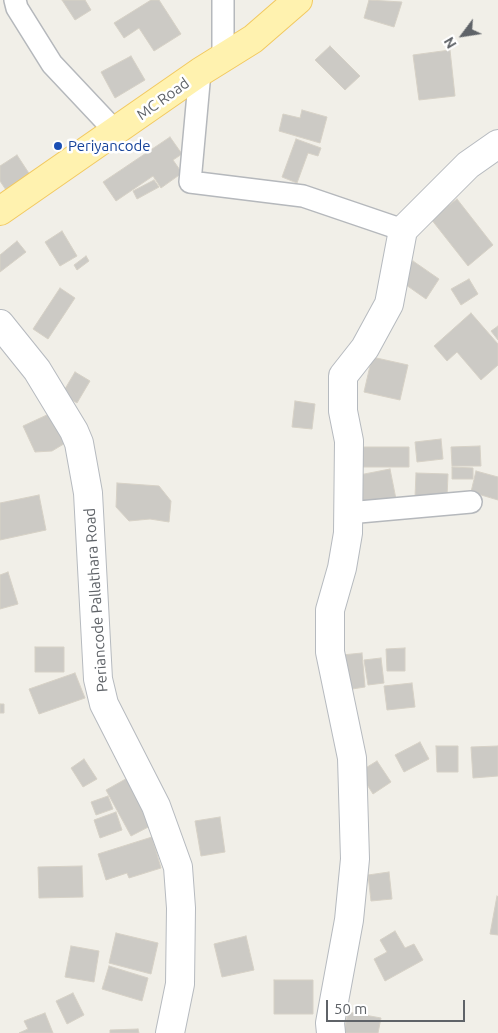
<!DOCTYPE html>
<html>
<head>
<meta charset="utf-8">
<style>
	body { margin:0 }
	#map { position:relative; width:498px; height:1033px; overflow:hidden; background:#f1efe8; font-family:Ubuntu,sans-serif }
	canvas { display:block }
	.north { position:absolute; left:438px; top:10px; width:50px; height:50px; -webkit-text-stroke:4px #fff; paint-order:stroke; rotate:239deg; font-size:14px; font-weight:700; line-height:20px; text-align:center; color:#5f6368 }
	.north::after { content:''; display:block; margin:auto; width:18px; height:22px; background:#5f6368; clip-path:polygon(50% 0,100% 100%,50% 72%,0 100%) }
	.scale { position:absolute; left:326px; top:1000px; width:139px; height:22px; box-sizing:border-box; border:2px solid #5f6368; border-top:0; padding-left:6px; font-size:15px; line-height:18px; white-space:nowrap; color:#5f6368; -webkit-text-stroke:4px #fff; paint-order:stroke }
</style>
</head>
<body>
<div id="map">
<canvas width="498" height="1033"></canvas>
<div class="north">N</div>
<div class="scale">50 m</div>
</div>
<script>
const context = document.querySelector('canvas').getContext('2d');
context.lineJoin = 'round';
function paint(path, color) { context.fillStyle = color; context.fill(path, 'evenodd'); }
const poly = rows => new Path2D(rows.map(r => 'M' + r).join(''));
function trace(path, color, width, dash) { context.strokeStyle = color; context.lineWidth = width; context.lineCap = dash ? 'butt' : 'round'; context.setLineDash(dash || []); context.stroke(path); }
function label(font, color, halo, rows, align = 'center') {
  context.font = font + ' Ubuntu,sans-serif'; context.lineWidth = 5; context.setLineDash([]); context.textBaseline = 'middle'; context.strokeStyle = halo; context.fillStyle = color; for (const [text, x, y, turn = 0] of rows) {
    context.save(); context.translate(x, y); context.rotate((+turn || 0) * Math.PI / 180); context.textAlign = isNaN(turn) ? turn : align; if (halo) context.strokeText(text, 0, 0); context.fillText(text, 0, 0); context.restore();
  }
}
const building = poly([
	[62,0,85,0,91,10,75,20,62,0],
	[151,0,159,0,181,34,154,51,139,28,124,38,114,23,151,0],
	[369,0,402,2,394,27,364,18,369,0],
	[330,46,360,76,345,90,315,60,330,46],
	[450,50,455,96,419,100,413,55,450,50],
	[131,56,145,80,115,98,101,72,131,56],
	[302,110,327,117,320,143,279,131,283,114,300,118,302,110],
	[170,137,182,154,173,160,182,173,161,188,153,176,116,201,103,182,170,137],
	[296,139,321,148,318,156,308,153,297,183,282,177,296,139],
	[17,155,34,181,10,196,0,181,0,166,17,155],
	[154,180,159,187,137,199,133,191,154,180],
	[457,199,493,245,468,266,431,219,457,199],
	[62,231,77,256,60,266,45,242,62,231],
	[17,241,26,252,0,272,0,255,17,241],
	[86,256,89,261,77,270,74,265,86,256],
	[413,261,439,279,426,299,399,280,413,261],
	[469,279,478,294,461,305,451,289,469,279],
	[60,288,75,298,48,339,33,329,60,288],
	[471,313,498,344,498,365,481,380,457,352,447,361,434,346,471,313],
	[498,326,498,340,491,331,498,326],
	[372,357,408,365,400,400,364,392,372,357],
	[75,372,90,381,77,403,62,394,75,372],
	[295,401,315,404,312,429,292,427,295,401],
	[49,414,67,442,52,451,35,452,23,426,49,414],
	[441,439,443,459,417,462,415,442,441,439],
	[480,446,481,466,452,466,451,447,480,446],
	[358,447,409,447,409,467,358,467,358,447],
	[452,467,473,468,473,479,452,479,452,467],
	[390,469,396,499,360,506,354,476,390,469],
	[476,471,498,477,498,500,471,492,476,471],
	[416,473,448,474,447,498,415,497,416,473],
	[117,483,159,486,171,501,169,522,150,519,129,521,116,507,117,483],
	[39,495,46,530,0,540,0,503,39,495],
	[8,572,18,604,0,609,0,575,8,572],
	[35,647,64,647,64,672,35,672,35,647],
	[405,648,405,671,387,671,386,649,405,648],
	[362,653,365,687,346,690,342,655,362,653],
	[381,658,384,683,368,685,364,660,381,658],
	[75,673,85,698,39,714,29,689,75,673],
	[412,683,415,707,387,710,384,686,412,683],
	[0,704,4,704,4,713,0,713,0,704],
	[420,742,429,759,404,772,395,755,420,742],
	[436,746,458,746,458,772,437,772,436,746],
	[498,746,498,776,473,778,471,747,498,746],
	[84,759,97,779,83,787,71,768,84,759],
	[377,761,391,782,373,794,359,772,377,761],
	[131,776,156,823,131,836,106,790,131,776],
	[108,796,113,809,96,815,91,802,108,796],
	[116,812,122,830,100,838,94,820,116,812],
	[220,817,225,852,201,856,195,821,220,817],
	[152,837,161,868,129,878,127,873,106,880,98,854,152,837],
	[82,866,83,897,39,898,38,867,82,866],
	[389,872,392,899,371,901,368,875,389,872],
	[497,896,498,897,498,935,490,934,497,896],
	[395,931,405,948,414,944,423,960,385,981,374,959,387,952,380,940,395,931],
	[116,933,158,943,151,974,109,963,116,933],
	[246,936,254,970,222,977,214,944,246,936],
	[71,946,99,951,94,982,65,977,71,946],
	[109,966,148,978,142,1001,102,989,109,966],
	[274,980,313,980,313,1014,274,1014,274,980],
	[73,993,84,1015,67,1024,56,1001,73,993],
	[348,1012,381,1018,378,1033,344,1033,348,1012],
	[45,1013,53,1033,19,1033,28,1029,24,1021,45,1013],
	[138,1029,139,1033,110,1033,110,1030,138,1029]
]);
paint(building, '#cccac5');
trace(building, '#d6d1c6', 1);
const street = poly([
	[15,0,17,8,52,64,116,132],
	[223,0,223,57],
	[200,72,190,182,303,196,403,230],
	[348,513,471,502]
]);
const secondary = poly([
	[0,324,37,370,74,431,79,443,88,493,98,679,104,704,156,806,178,867,181,908,180,984,170,1033],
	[331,1033,330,1023,349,920,355,859,352,758,330,652,330,610,342,568,348,533,349,441,343,411,343,376,365,348,389,304,403,230,468,165,498,144]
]);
const primary = poly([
	[0,211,200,72,253,39,298,0]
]);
trace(street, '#b5b8bc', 24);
trace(secondary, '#b6babf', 30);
trace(primary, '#f2c960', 30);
trace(street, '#fff', 21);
trace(secondary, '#fff', 28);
trace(primary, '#fff2af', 28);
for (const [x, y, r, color] of [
	[58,146,5,"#1a4fb4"]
]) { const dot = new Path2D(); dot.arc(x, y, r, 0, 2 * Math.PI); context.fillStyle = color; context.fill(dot); trace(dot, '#fff', 2); }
label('15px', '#5f6368', '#fff', [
	["MC Road",163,99,-36],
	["Periancode Pallathara Road",96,600,-94]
]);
label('15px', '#164399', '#fff', [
	["Periyancode",68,146]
], 'left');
</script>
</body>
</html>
